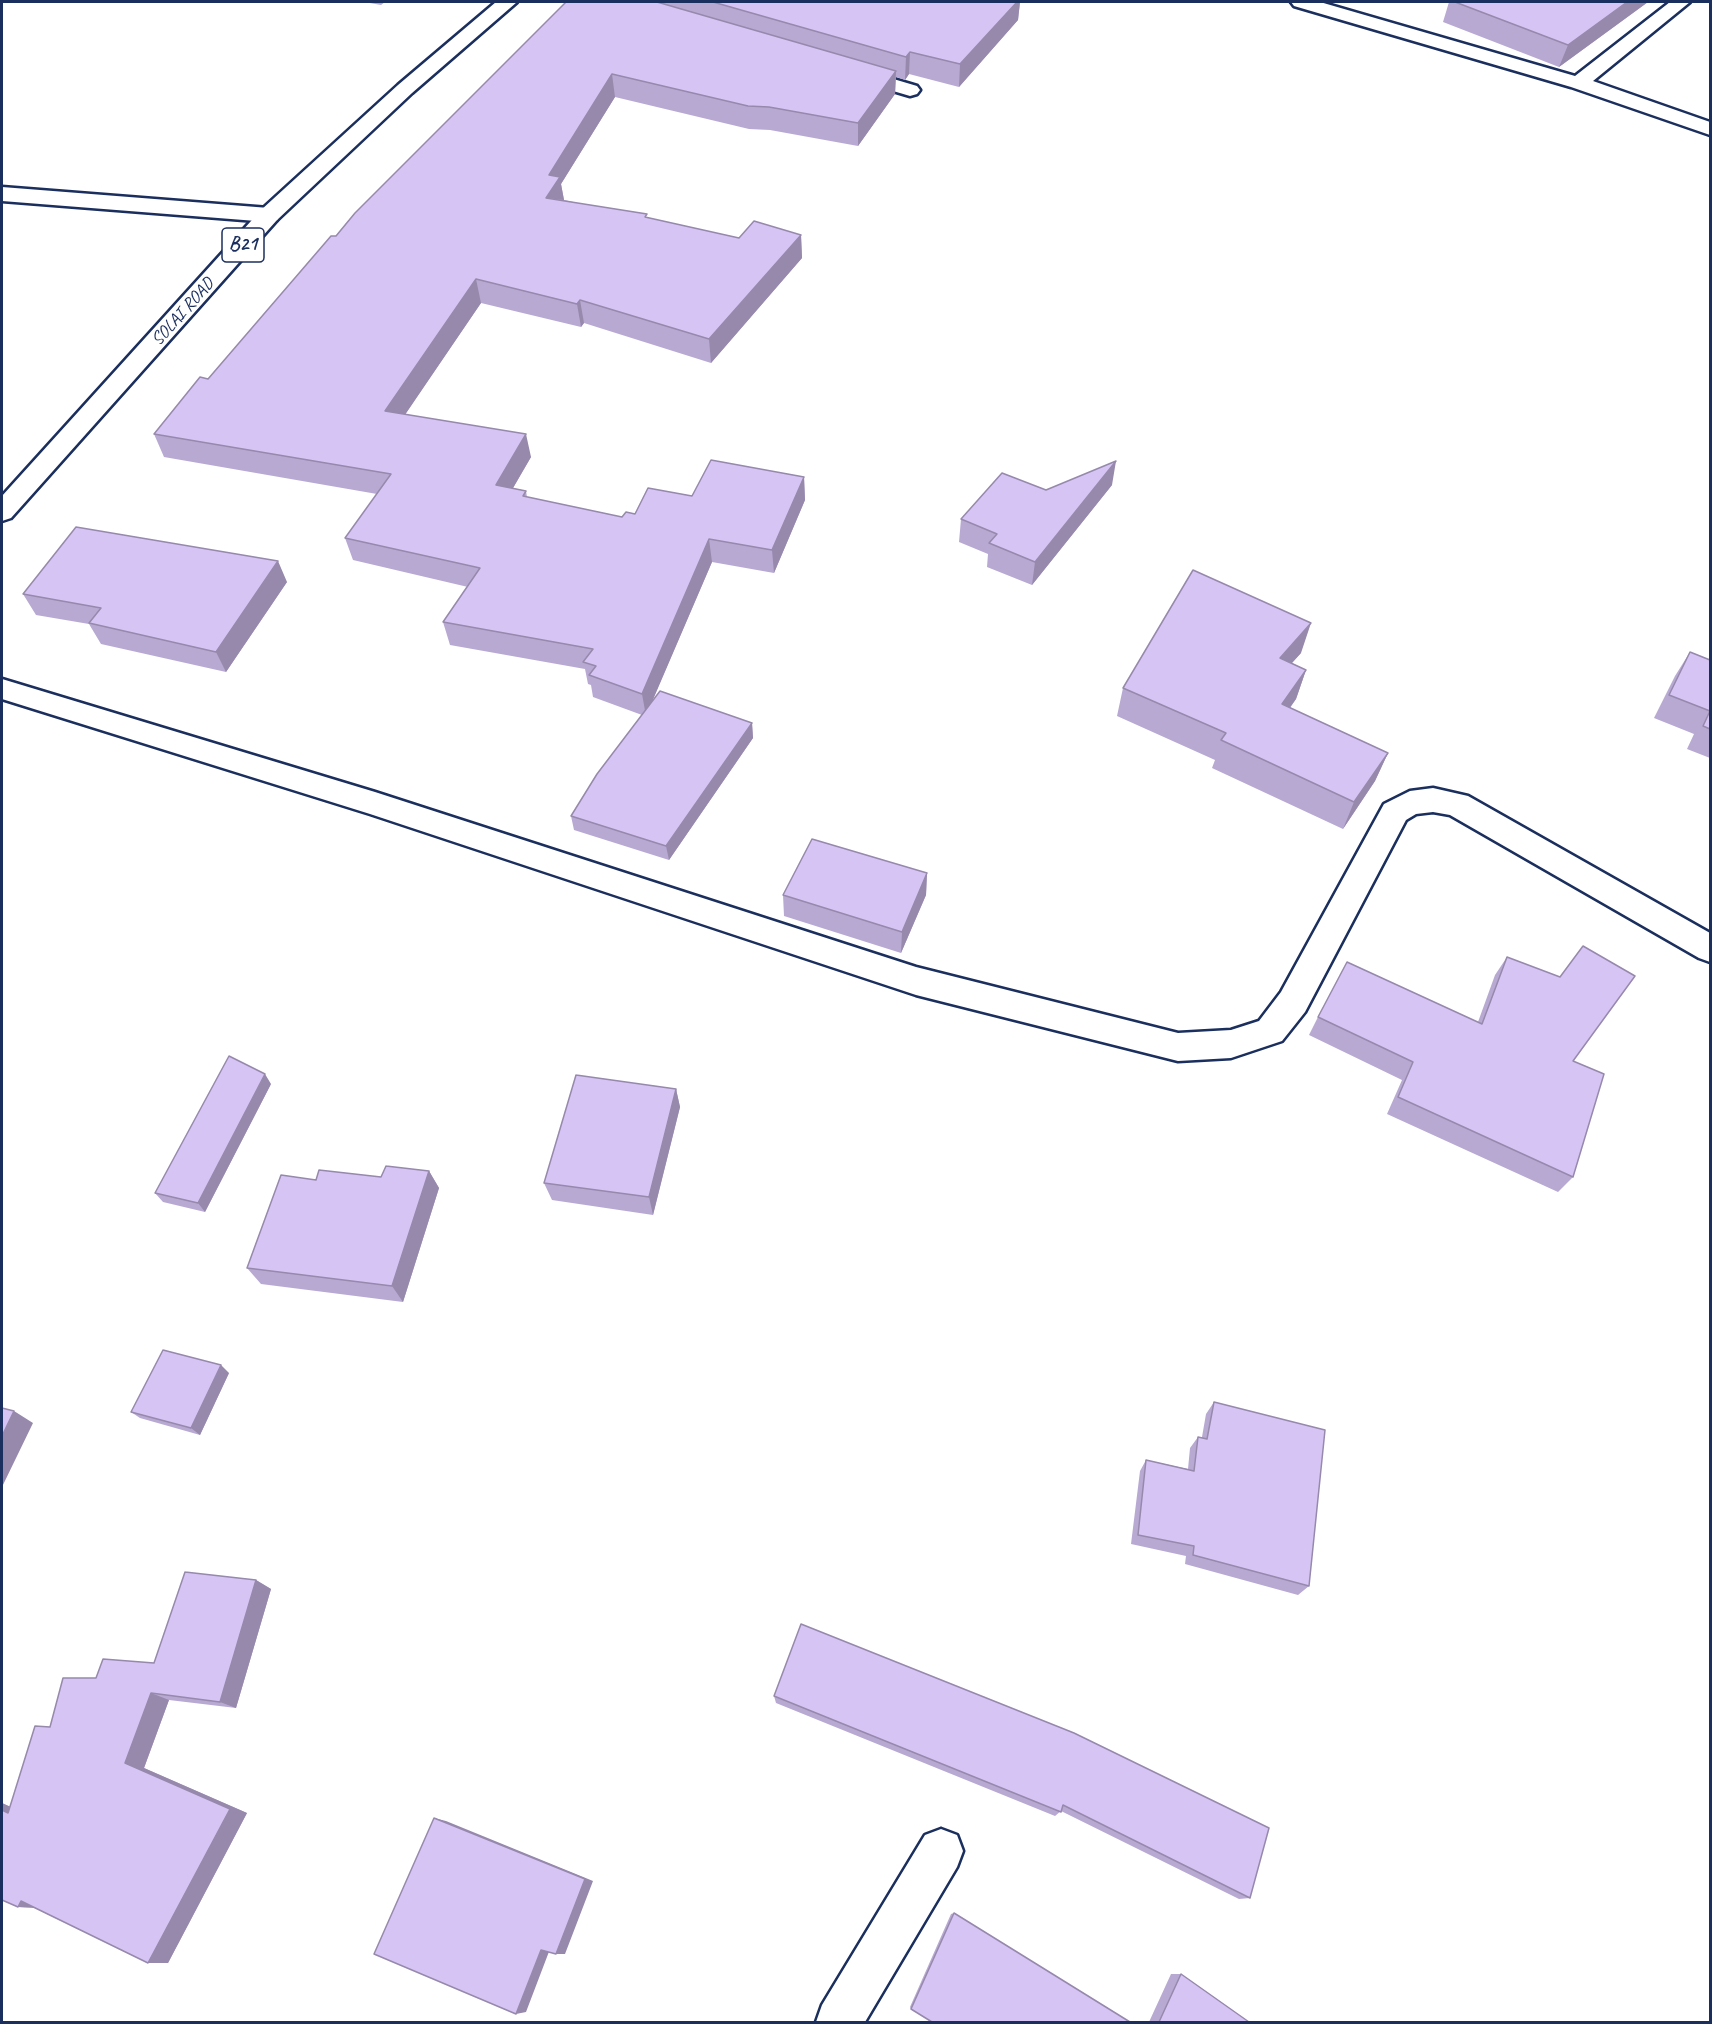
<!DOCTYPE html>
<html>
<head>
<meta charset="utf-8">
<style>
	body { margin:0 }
	#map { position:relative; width:1712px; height:2024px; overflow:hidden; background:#fff; font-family:Caveat,sans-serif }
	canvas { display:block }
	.frame { position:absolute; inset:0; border:3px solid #1b2f5e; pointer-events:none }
</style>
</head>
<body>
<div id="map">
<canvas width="1712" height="2024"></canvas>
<div class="frame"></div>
</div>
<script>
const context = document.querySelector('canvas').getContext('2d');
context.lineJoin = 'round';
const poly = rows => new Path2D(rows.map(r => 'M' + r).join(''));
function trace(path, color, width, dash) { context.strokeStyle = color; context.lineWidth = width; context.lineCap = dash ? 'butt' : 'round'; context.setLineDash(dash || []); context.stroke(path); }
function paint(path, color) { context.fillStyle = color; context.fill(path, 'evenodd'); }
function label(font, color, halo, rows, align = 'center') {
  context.font = font + ' Caveat,sans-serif'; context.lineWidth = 4.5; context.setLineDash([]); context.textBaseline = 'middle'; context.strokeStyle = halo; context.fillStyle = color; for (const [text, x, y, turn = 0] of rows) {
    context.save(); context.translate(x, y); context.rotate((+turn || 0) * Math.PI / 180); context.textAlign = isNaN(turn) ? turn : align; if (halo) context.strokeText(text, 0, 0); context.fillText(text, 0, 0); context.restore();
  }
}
const minor = poly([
	[1291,2,1320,2,1575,76,1670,2,1690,2,1593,81,1710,122,1710,135,1571,87,1294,6,1291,2],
	[853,67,917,86,920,90,917,94,910,96,846,77,843,73,846,69,853,67],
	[2,187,269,208,277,210,280,215,277,220,269,222,2,201,2,187],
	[2,679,375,792,916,967,1178,1033,1231,1030,1259,1021,1281,992,1384,804,1410,791,1433,788,1468,796,1710,933,1710,962,1699,958,1450,815,1433,812,1416,814,1406,820,1305,1012,1282,1041,1231,1058,1178,1061,916,995,370,814,2,699,2,679],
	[941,1829,957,1835,963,1851,957,1867,865,2022,816,2022,822,2005,925,1835,941,1829]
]);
const highway = poly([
	[496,2,517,2,412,93,277,220,11,518,2,521,2,496,261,210,398,85,496,2]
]);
trace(minor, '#1b2f5e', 5);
trace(highway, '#1b2f5e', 5);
paint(minor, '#fff');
paint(highway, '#fff');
paint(poly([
	[364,2,385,2,381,5],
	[566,2,1020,2,1018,20,959,87,909,74,905,80,896,77,895,94,858,146,770,130,749,129,615,97,561,184,564,200,739,238,801,235,802,258,711,363,584,323,581,327,481,303,405,414,531,457,513,488,526,491,527,497,622,517,692,496,804,477,805,500,774,573,712,562,652,701,752,723,753,738,669,860,574,830,571,816,642,715,593,697,591,685,588,684,585,669,450,645,443,622,468,587,353,560,345,538,377,494,164,457,154,434,208,379,336,236],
	[1449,2,1648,2,1559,67,1443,22],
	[1112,485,1032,585,987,567,988,554,959,542,961,519,1046,490],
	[287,582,226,672,101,644,89,624,36,615,23,594],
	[1690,652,1710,660,1710,758,1687,749,1694,734,1654,718,1675,676],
	[1301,653,1292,663,1306,670,1296,699,1290,708,1388,753,1375,781,1343,829,1212,768,1215,760,1117,716,1123,688],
	[927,873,926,895,901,953,784,916,783,895],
	[1507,957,1573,1061,1573,1177,1558,1192,1387,1114,1402,1080,1309,1035,1318,1017,1478,1022,1495,975],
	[271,1084,205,1212,163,1202,155,1193],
	[676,1089,680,1107,653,1215,552,1200,544,1183],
	[429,1171,439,1188,403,1302,261,1284,247,1268,316,1180,381,1177],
	[229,1373,200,1435,140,1418,131,1412],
	[1214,1402,1309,1586,1298,1595,1185,1564,1186,1556,1131,1544,1140,1471,1146,1460,1188,1469,1190,1448,1198,1437,1202,1437,1206,1414],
	[256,1580,271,1589,236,1708,169,1700,144,1768,247,1813,168,1963,148,1963,35,1908,18,1907,2,1900,2,1803,10,1807,50,1727,96,1678,154,1663],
	[774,1696,1074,1733,1250,1898,1239,1899,1061,1811,1055,1816,776,1703],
	[954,1913,911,2009,910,2007,951,1914],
	[1171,1974,1181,1974,1249,2022,1149,2022]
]), '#b8a9d3');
paint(poly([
	[1017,2,1020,2,1018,20,959,87,960,64],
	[1627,2,1648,2,1559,67,1568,45],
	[910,52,909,74,905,80,906,57],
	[896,71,895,94,858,146,858,123],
	[612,74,615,97,561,184,564,200,546,198,549,175],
	[801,235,802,258,711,363,709,339],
	[476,279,481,303,392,434,385,411],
	[580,300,584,323,581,327,577,304],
	[526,434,531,457,502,507,496,485],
	[1116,461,1112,485,1032,585,1035,562],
	[804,477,805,500,774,573,772,550],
	[709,539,712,562,646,716,642,694],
	[278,561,287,582,226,672,216,652],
	[1311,623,1301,653,1270,687,1280,658],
	[1306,670,1296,699,1272,732,1282,704],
	[752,723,753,738,669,860,666,846],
	[1388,753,1375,781,1343,829,1354,802],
	[927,873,926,895,901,953,902,932],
	[265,1074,271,1084,205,1212,198,1203],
	[676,1089,680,1107,653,1215,649,1197],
	[429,1171,439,1188,403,1302,392,1286],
	[221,1365,229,1373,200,1435,191,1428],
	[14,1411,33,1423,2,1487,2,1436],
	[256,1580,271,1589,236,1708,220,1702],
	[151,1693,169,1700,144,1768,247,1813,168,1963,148,1963,125,1763],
	[2,1803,31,1816,8,1813,2,1810],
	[434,1818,446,1821,593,1881,565,1954,556,1954],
	[21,1901,41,1908,18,1907],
	[550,1949,526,2012,516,2014,541,1950]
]), '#9689ac');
const building = poly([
	[566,2,657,2,896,71,858,123,769,107,748,106,612,74,549,175,560,177,546,198,647,214,645,217,739,238,754,221,801,235,709,339,580,300,577,304,476,279,385,411,526,434,496,485,526,491,523,496,622,517,626,512,635,514,648,488,692,496,711,460,804,477,772,550,709,539,642,694,589,675,596,666,583,662,593,649,443,622,480,568,345,538,391,474,154,434,200,377,208,379,331,236,336,236,355,213,566,2],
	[713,2,1017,2,960,64,910,52,906,57,713,2],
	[1455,2,1627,2,1568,45,1455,2],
	[1116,461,1035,562,989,543,997,534,961,519,1002,473,1046,490,1116,461],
	[76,527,278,561,216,652,89,623,101,608,23,594,76,527],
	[1193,570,1311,623,1280,658,1306,670,1282,704,1388,753,1354,802,1221,740,1226,733,1123,688,1193,570],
	[1690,652,1710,660,1710,729,1703,726,1710,711,1669,695,1690,652],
	[660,691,752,723,666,846,571,816,597,774,660,691],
	[812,839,927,873,902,932,783,895,812,839],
	[1583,946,1635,976,1573,1061,1604,1074,1573,1177,1398,1097,1413,1062,1318,1017,1347,962,1482,1024,1507,957,1560,977,1583,946],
	[229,1056,265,1074,198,1203,155,1193,229,1056],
	[576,1075,676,1089,649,1197,544,1183,576,1075],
	[386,1166,429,1171,392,1286,247,1268,281,1175,316,1180,319,1170,381,1177,386,1166],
	[163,1350,221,1365,191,1428,131,1412,163,1350],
	[1214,1402,1325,1430,1309,1586,1193,1555,1194,1546,1138,1535,1146,1460,1194,1471,1198,1437,1207,1439,1214,1402],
	[2,1408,14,1411,2,1436,2,1408],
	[185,1572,256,1580,220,1702,151,1693,125,1763,230,1809,148,1963,21,1901,18,1907,2,1900,2,1810,8,1813,35,1726,50,1727,63,1678,96,1678,103,1659,154,1663,185,1572],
	[801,1624,1074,1733,1269,1828,1250,1898,1063,1805,1061,1812,774,1696,801,1624],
	[434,1818,585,1879,556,1954,541,1950,516,2014,374,1954,434,1818],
	[954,1913,1130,2022,932,2022,911,2009,954,1913],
	[1181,1974,1249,2022,1159,2022,1181,1974]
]);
paint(building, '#d6c4f5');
trace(building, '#9689ac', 1.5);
label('18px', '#1b2f5e', '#fff', [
	["SOLAI ROAD",183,312,-48]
]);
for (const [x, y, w] of [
	[243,245,42]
]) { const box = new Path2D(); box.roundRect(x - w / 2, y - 17, w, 34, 4.5); context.fillStyle = '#fff'; context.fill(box); trace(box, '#1b2f5e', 1.5); }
label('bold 20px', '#1b2f5e', null, [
	["B21",243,245]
]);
</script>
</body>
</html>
